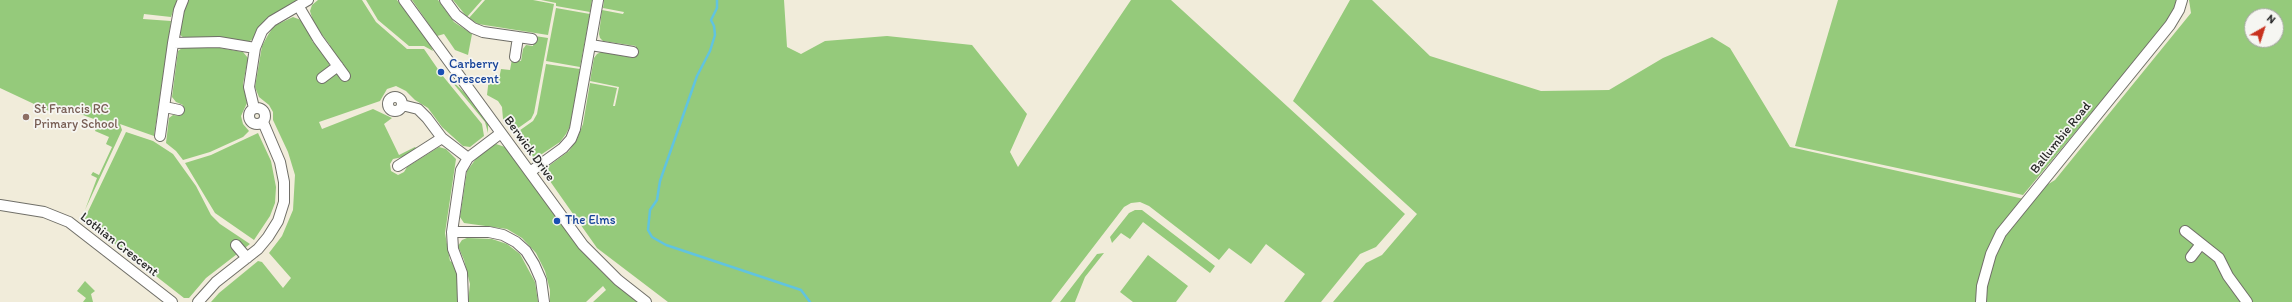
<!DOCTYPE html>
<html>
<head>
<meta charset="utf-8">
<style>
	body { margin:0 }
	#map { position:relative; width:2292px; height:302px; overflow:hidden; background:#f1ecda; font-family:Itim,sans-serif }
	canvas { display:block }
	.north { position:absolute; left:2244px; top:8px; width:40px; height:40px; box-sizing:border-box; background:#f6f6f2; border:1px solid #a5a5a2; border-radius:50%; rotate:39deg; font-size:11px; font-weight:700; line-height:16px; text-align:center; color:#2b2b2b }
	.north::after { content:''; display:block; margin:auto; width:14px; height:18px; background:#c8321e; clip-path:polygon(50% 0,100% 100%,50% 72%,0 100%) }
</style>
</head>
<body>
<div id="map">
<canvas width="2292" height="302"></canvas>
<div class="north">N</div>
</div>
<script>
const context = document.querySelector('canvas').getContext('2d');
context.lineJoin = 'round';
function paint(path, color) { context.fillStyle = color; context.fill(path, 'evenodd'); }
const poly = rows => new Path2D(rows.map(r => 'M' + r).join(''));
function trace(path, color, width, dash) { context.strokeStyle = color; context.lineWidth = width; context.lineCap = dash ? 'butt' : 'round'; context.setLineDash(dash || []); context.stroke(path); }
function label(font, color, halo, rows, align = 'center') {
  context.font = font + ' Itim,sans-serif'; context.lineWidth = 3.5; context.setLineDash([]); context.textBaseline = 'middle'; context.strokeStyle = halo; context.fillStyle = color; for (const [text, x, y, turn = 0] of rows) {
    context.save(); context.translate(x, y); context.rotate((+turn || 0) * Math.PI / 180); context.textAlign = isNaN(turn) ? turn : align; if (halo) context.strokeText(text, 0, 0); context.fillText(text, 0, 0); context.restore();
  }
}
paint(poly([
	[0,0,177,0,171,17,144,14,143,19,171,21,154,136,120,124,122,130,85,210,97,178,91,175,93,172,99,175,112,147,106,144,109,137,95,131,99,121,54,104,49,111,0,88],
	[187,0,302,0,261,27,253,39,248,42,184,38,179,34,183,12],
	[318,0,362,0,376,22,407,49,424,49,442,75,482,124,484,136,470,147,463,146,442,127,428,108,415,100,406,91,396,86,387,89,380,101,319,122,322,129,373,109,392,118,384,124,399,155,415,147,417,149,403,157,393,159,390,164,391,171,398,175,404,172,407,167,439,147,446,149,456,159,445,233,450,261,454,263,458,274,459,302,211,302,219,293,258,261,262,262,283,288,291,278,269,253,282,236,293,210,295,175,288,152,273,120,273,112,269,105,259,97,255,87,262,46,268,35,274,26,293,17,301,20,311,34,312,41,329,61,329,68,339,74,329,47,330,45,314,24,310,11,312,5],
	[366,0,397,0,429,42,433,51,424,46,409,46,378,20],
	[412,0,438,0,454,22,472,34,468,55,455,50,444,34,437,36],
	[453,0,482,0,467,17],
	[485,0,533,0,554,4,548,35,478,24,469,18],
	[541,0,592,0,590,12,556,6,556,3],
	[604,0,784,0,787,47,801,54,825,41,887,36,972,45,1027,114,1010,152,1018,167,1131,0,1171,0,1405,214,1376,247,1360,254,1321,302,1284,302,1305,274,1266,244,1251,264,1229,248,1219,260,1149,206,1140,202,1131,203,1124,207,1051,302,668,302,597,248,545,174,546,168,569,151,577,139,583,124,590,83,617,88,613,106,615,106,619,87,590,81,594,58,597,54,601,52,634,58,636,46,603,41,600,38,599,34,602,10,623,14,624,12,603,8],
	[1350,0,1372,0,1430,56,1541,91,1609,90,1663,58,1712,37,1730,48,1790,147,2024,199,2055,180,2191,13,2189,0,2292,0,2292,302,2252,302,2231,274,2222,256,2188,228,2183,234,2191,240,2193,245,2188,255,2194,259,2203,252,2209,254,2218,264,2225,278,2242,302,1333,302,1366,263,1382,255,1417,214,1293,101],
	[2252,16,2276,16,2276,40,2252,40],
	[1838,0,2178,0,2177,5,2167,22,2023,195,1795,146],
	[556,8,590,14,580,67,546,61],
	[535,36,548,38,534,113,531,119,514,131,503,119,502,107,498,101,487,95,489,78,499,79,501,69,510,70,512,59,521,61,523,49,526,45,533,46],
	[182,48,220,48,243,52,248,58,243,84,247,103,241,116,243,124,249,131,243,137,210,152,183,160,176,151,166,143,169,118,173,115,181,116,183,105,176,102,172,97,178,51],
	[546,64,580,69,570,126,566,134,560,142,536,158,533,157,516,133,533,121,537,114],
	[448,77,465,93,488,123,488,133,485,122],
	[126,132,153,141,173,154,196,186,211,215,220,224,250,244,206,278,189,298,184,298,84,220],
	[258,133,271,161,276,187,275,203,270,216,254,240,215,213,185,163,211,155],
	[496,144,505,147,582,251,606,276,638,302,593,302,606,290,603,286,586,302,550,302,550,290,545,271,536,253,522,238,507,229,464,223,460,217,467,171,478,156],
	[1135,210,1142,210,1215,266,1210,273,1143,222,1130,239,1121,233,1112,243,1110,237,1129,213],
	[467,238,492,239,507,244,520,254,535,282,538,302,468,302,470,284,464,260,458,246,462,240],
	[1104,253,1085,277,1075,302,1060,302,1097,254],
	[1148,255,1188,286,1176,302,1133,302,1120,292],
	[85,281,95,291,91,294,93,302,83,302,86,298,77,291]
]), '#95ca7b');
trace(poly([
	[717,0,717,8,711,20,714,26,715,35,710,51,697,76,660,181,657,200,650,210,648,230,652,237,666,245,801,290,810,302]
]), '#61c3df', 2.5);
const minor = poly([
	[404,0,583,245,618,280,646,302],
	[445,0,456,15,473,28,483,32,532,39],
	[299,7,318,39,345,76],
	[173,43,219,42,255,48],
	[591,45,633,52],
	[515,57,518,37],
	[322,78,338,66],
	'388 104a7 7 0 1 1 14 0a7 7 0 1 1-14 0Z',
	[402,105,418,109,427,118,442,138,468,158],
	[165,107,179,110],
	'249 116a8 8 0 1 1 16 0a8 8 0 1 1-16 0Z',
	[254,108,249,87,255,48,262,31,272,21,308,0],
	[160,136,173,43,179,10,183,0],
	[398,166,442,138],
	[530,172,563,148,571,139,575,129,598,0],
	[0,205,44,212,69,222,172,302],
	[2185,231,2219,258,2228,276,2247,302],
	[452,232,489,232,503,235,516,242,526,251,534,264,541,280,544,302],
	[236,245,247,258],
	[2191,257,2201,244],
	[198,302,216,282,258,249,268,237,278,221,284,202,284,182,280,162,263,122],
	[463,302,462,273,453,249,452,232,461,170,468,158,501,133],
	[1981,302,1982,286,1991,254,2001,233,2170,25,2179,10,2182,0]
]);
trace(minor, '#706f68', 12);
trace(minor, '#fff', 10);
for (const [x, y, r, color] of [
	[441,72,4,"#1a4fb4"],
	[26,117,4,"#8d6e63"],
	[557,221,4,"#1a4fb4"]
]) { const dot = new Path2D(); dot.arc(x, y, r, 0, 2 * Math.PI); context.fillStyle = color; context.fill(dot); trace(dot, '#f6f6f2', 1.5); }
label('13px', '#164399', '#f6f6f2', [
	["Carberry",449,65],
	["Crescent",449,80],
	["The Elms",565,221]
], 'left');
label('13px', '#785e54', '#f6f6f2', [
	["St Francis RC",34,110],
	["Primary School",34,125]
], 'left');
label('13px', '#2b2b2b', '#f6f6f2', [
	["Ballumbie Road",2061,138,-51],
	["Berwick Drive",529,149,54],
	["Lothian Crescent",119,245,38]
]);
</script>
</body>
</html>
